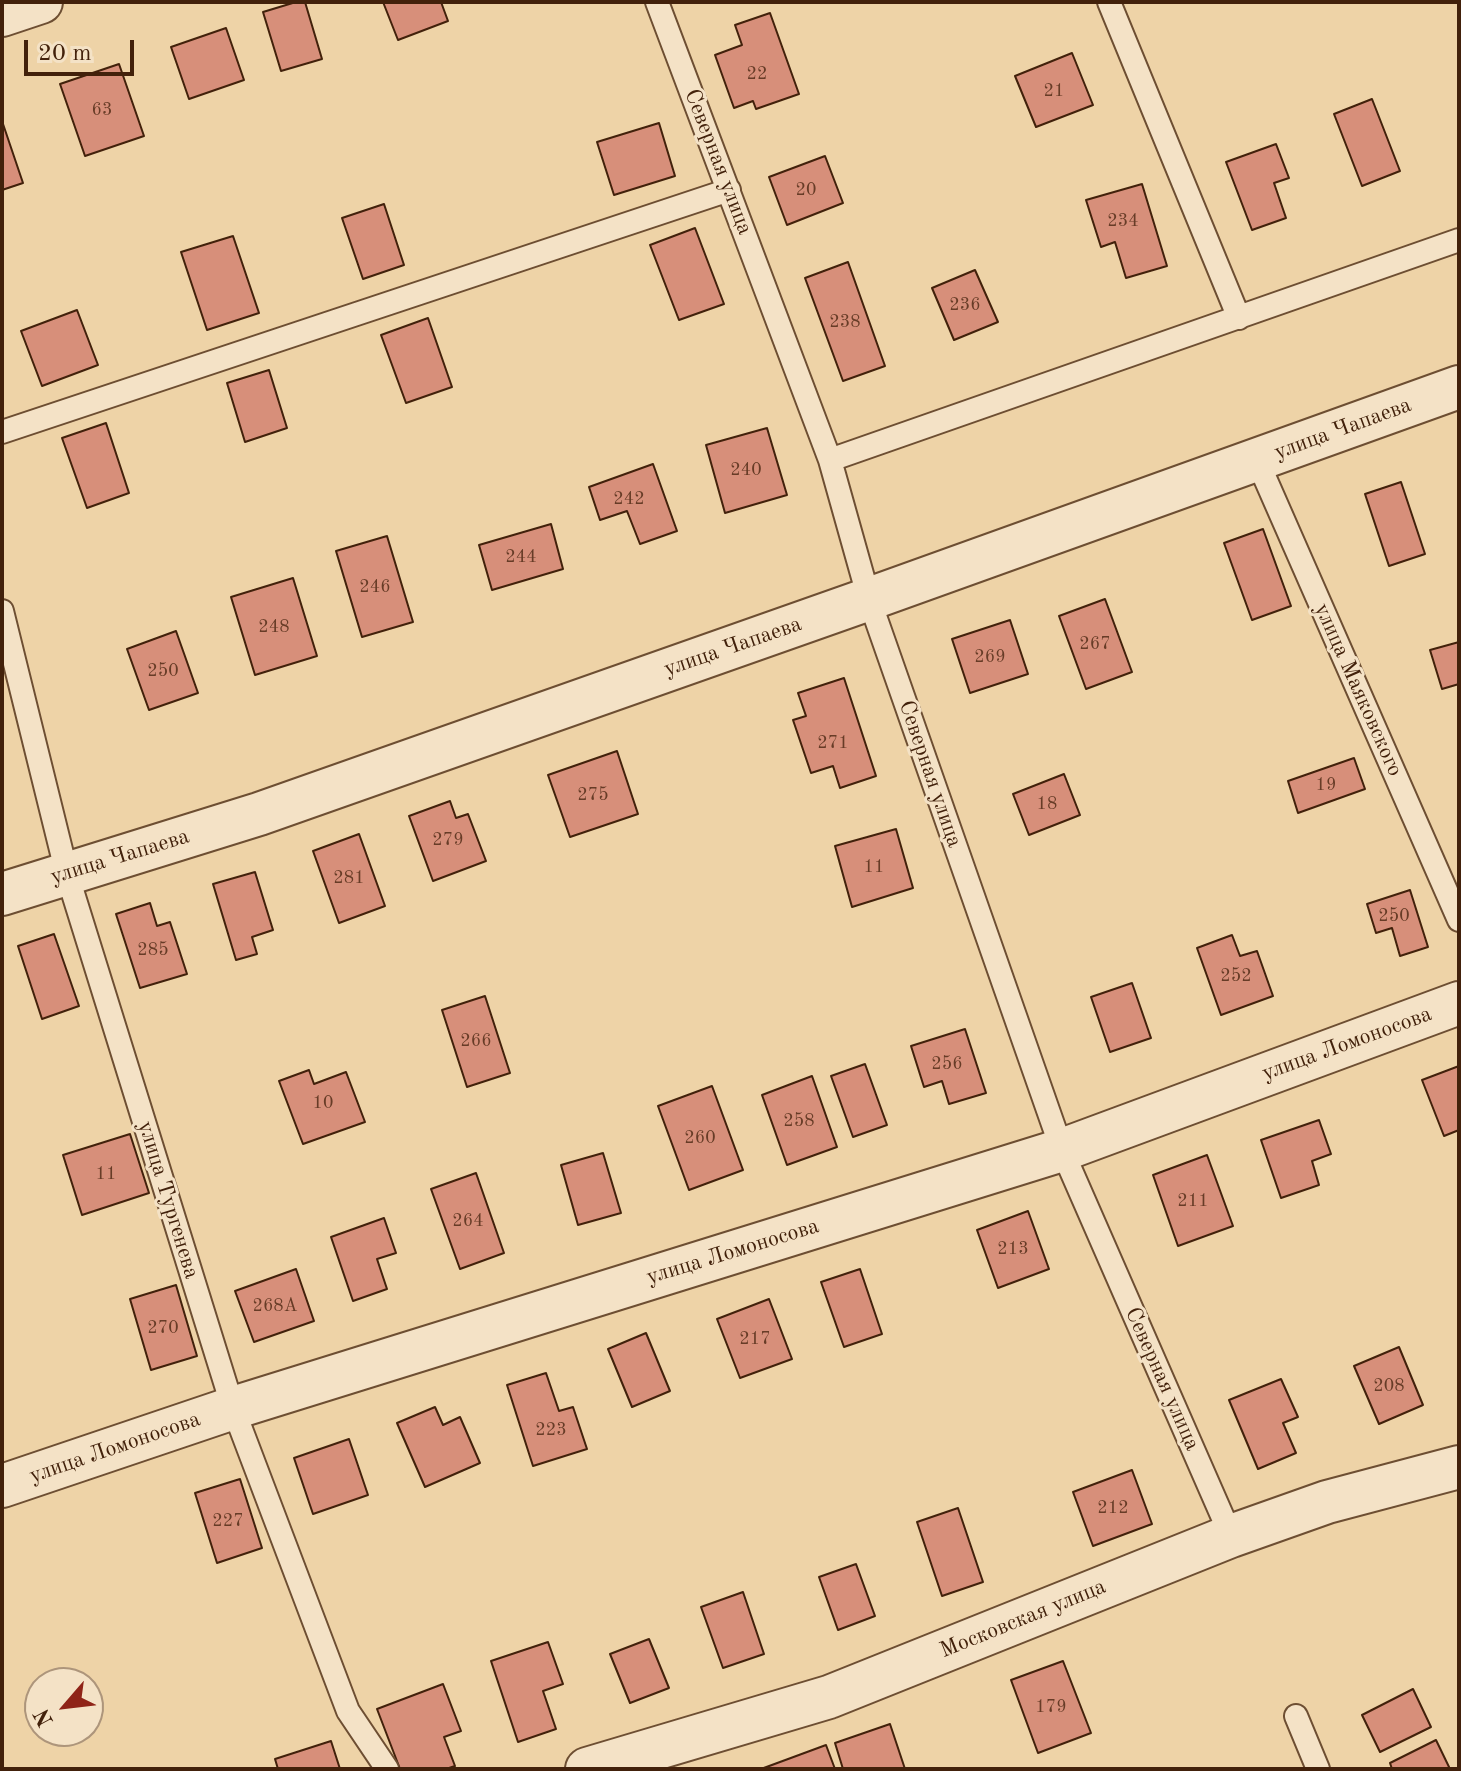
<!DOCTYPE html>
<html>
<head>
<meta charset="utf-8">
<style>
	body { margin:0 }
	#map { position:relative; width:1461px; height:1771px; overflow:hidden; background:#eed3a7; font-family:"Old Standard TT",serif }
	canvas { display:block }
	.frame { position:absolute; inset:0; border:4px solid #42210b; pointer-events:none }
	.north { position:absolute; left:24px; top:1667px; width:80px; height:80px; box-sizing:border-box; background:#f4e2c6; border:2px solid #ad957b; border-radius:50%; rotate:242deg; font-size:22px; font-weight:700; line-height:32px; text-align:center; color:#42210b }
	.north::after { content:''; display:block; margin:auto; width:28px; height:36px; background:#8f2418; clip-path:polygon(50% 0,100% 100%,50% 72%,0 100%) }
	.scale { position:absolute; left:24px; top:40px; width:110px; height:36px; box-sizing:border-box; border:4px solid #42210b; border-top:0; padding-left:10px; font-size:24px; line-height:28px; white-space:nowrap; color:#42210b; -webkit-text-stroke:6px #f4e2c6; paint-order:stroke }
</style>
</head>
<body>
<div id="map">
<canvas width="1461" height="1771"></canvas>
<div class="frame"></div>
<div class="north">N</div>
<div class="scale">20 m</div>
</div>
<script>
const context = document.querySelector('canvas').getContext('2d');
context.lineJoin = 'round';
function paint(path, color) { context.fillStyle = color; context.fill(path, 'evenodd'); }
const poly = rows => new Path2D(rows.map(r => 'M' + r).join(''));
function trace(path, color, width, dash) { context.strokeStyle = color; context.lineWidth = width; context.lineCap = dash ? 'butt' : 'round'; context.setLineDash(dash || []); context.stroke(path); }
function label(font, color, halo, rows, align = 'center') {
  context.font = font + ' "Old Standard TT",serif'; context.lineWidth = 6; context.setLineDash([]); context.textBaseline = 'middle'; context.strokeStyle = halo; context.fillStyle = color; for (const [text, x, y, turn = 0] of rows) {
    context.save(); context.translate(x, y); context.rotate((+turn || 0) * Math.PI / 180); context.textAlign = isNaN(turn) ? turn : align; if (halo) context.strokeText(text, 0, 0); context.fillText(text, 0, 0); context.restore();
  }
}
const building = poly([
	[296,2,305,2,322,59,281,71,263,12,296,2],
	[383,2,441,2,448,21,398,40,383,2],
	[770,13,799,94,756,109,753,101,734,108,715,55,742,45,735,25,770,13],
	[226,28,244,80,189,99,171,47,226,28],
	[1072,53,1093,105,1036,127,1015,76,1072,53],
	[119,64,144,136,85,156,60,84,119,64],
	[1372,99,1400,171,1362,186,1334,114,1372,99],
	[2,121,23,183,2,190,2,121],
	[659,123,675,176,614,195,597,142,659,123],
	[1276,144,1289,178,1274,183,1286,218,1252,230,1226,162,1276,144],
	[825,156,843,203,787,225,769,177,825,156],
	[1142,184,1167,266,1126,278,1115,242,1101,247,1086,200,1142,184],
	[384,204,404,265,363,279,342,218,384,204],
	[695,228,724,304,679,320,650,245,695,228],
	[233,236,259,313,207,330,181,252,233,236],
	[848,262,885,366,843,381,805,278,848,262],
	[975,270,998,322,954,340,932,288,975,270],
	[77,310,98,365,42,386,21,331,77,310],
	[428,318,452,387,406,403,381,335,428,318],
	[269,370,287,428,245,442,227,383,269,370],
	[106,423,129,493,87,508,62,438,106,423],
	[767,428,787,495,725,513,706,445,767,428],
	[653,464,677,531,640,544,627,511,600,520,589,487,653,464],
	[1401,482,1425,554,1389,566,1365,494,1401,482],
	[551,524,563,569,492,590,479,545,551,524],
	[1263,529,1291,606,1252,620,1224,543,1263,529],
	[387,536,413,622,362,637,336,551,387,536],
	[293,578,317,656,255,675,231,597,293,578],
	[1105,599,1132,672,1086,689,1059,616,1105,599],
	[1010,620,1028,674,970,693,952,639,1010,620],
	[176,631,198,693,149,710,127,649,176,631],
	[1459,642,1459,684,1442,689,1430,650,1459,642],
	[844,678,876,776,840,788,833,766,811,773,793,720,806,716,798,693,844,678],
	[617,751,638,814,570,837,548,775,617,751],
	[1354,758,1365,789,1298,813,1288,781,1354,758],
	[1064,774,1080,815,1029,835,1013,794,1064,774],
	[450,801,456,818,468,814,486,861,433,881,409,816,450,801],
	[896,829,913,888,852,907,835,846,896,829],
	[359,834,385,906,339,923,313,851,359,834],
	[255,872,273,930,252,937,257,954,236,960,213,884,255,872],
	[1410,890,1428,947,1400,956,1392,928,1376,933,1367,904,1410,890],
	[150,903,157,926,170,922,187,974,140,988,116,914,150,903],
	[54,934,79,1006,42,1019,18,946,54,934],
	[1232,935,1240,956,1257,951,1273,996,1221,1015,1197,948,1232,935],
	[1132,983,1151,1038,1110,1052,1091,997,1132,983],
	[485,996,510,1073,467,1087,442,1010,485,996],
	[965,1029,986,1093,949,1104,942,1081,924,1087,911,1046,965,1029],
	[865,1064,887,1125,853,1137,831,1076,865,1064],
	[1459,1066,1459,1130,1444,1136,1422,1080,1459,1066],
	[309,1070,314,1084,346,1072,365,1122,303,1144,279,1081,309,1070],
	[812,1076,837,1147,787,1165,762,1095,812,1076],
	[712,1086,743,1170,689,1190,658,1106,712,1086],
	[1319,1120,1331,1154,1312,1161,1319,1185,1281,1198,1261,1140,1319,1120],
	[130,1134,149,1193,82,1215,63,1155,130,1134],
	[603,1153,621,1213,578,1225,561,1165,603,1153],
	[1207,1155,1233,1226,1178,1246,1153,1175,1207,1155],
	[476,1173,504,1253,460,1269,431,1189,476,1173],
	[1028,1211,1049,1269,998,1288,977,1230,1028,1211],
	[384,1218,396,1253,377,1259,387,1289,353,1301,331,1237,384,1218],
	[296,1269,314,1321,254,1342,235,1291,296,1269],
	[860,1269,882,1334,844,1347,821,1282,860,1269],
	[176,1285,197,1356,151,1370,130,1299,176,1285],
	[769,1299,792,1359,740,1378,717,1319,769,1299],
	[646,1333,670,1391,632,1407,608,1349,646,1333],
	[1399,1347,1423,1405,1379,1424,1354,1366,1399,1347],
	[546,1373,559,1411,573,1407,587,1449,533,1466,507,1385,546,1373],
	[1281,1379,1298,1417,1283,1423,1296,1453,1258,1469,1229,1400,1281,1379],
	[435,1407,443,1425,460,1417,480,1463,425,1487,397,1423,435,1407],
	[349,1439,368,1495,313,1514,294,1458,349,1439],
	[1132,1470,1152,1524,1093,1546,1073,1492,1132,1470],
	[240,1479,262,1548,217,1563,195,1493,240,1479],
	[958,1508,983,1582,942,1596,917,1522,958,1508],
	[856,1564,875,1616,838,1630,819,1577,856,1564],
	[743,1592,764,1654,723,1668,701,1607,743,1592],
	[649,1639,669,1688,630,1703,610,1654,649,1639],
	[548,1642,563,1684,543,1691,556,1729,518,1742,491,1661,548,1642],
	[1063,1661,1091,1733,1038,1753,1011,1680,1063,1661],
	[443,1684,461,1731,444,1737,455,1766,446,1769,400,1769,377,1709,443,1684],
	[1413,1689,1431,1727,1380,1752,1362,1715,1413,1689],
	[890,1724,905,1769,843,1769,835,1743,890,1724],
	[1436,1740,1450,1769,1392,1769,1390,1763,1436,1740],
	[331,1741,340,1769,278,1769,275,1759,331,1741],
	[826,1745,835,1769,761,1769,826,1745]
]);
paint(building, '#d78f7a');
trace(building, '#42210b', 2);
const service = poly([
	[657,2,830,460,869,599,1062,1150,1231,1536],
	[1109,2,1239,318],
	[2,432,729,190],
	[830,460,1459,240],
	[1257,460,1459,920],
	[2,611,67,874,233,1408,348,1711,387,1769],
	[1296,1716,1318,1769]
]);
const minor = poly([
	[2,15,41,2],
	[2,894,259,814,869,599,1459,387],
	[2,1486,233,1408,1062,1150,1459,1003],
	[587,1769,829,1697,1231,1536,1327,1502,1459,1467]
]);
trace(service, '#6d4e32', 26);
trace(minor, '#6d4e32', 46);
trace(service, '#f4e2c6', 22);
trace(minor, '#f4e2c6', 42);
label('18px', '#673c27', null, [
	["22",757,74],
	["21",1054,91],
	["63",102,110],
	["20",806,190],
	["234",1123,221],
	["236",965,305],
	["238",845,322],
	["240",746,470],
	["242",629,499],
	["244",521,557],
	["246",375,587],
	["248",274,627],
	["267",1095,644],
	["269",990,657],
	["250",163,671],
	["271",833,743],
	["19",1326,785],
	["275",593,795],
	["18",1047,804],
	["279",448,840],
	["11",874,867],
	["281",349,878],
	["250",1394,916],
	["285",153,950],
	["252",1236,976],
	["266",476,1041],
	["256",947,1064],
	["10",323,1103],
	["258",799,1121],
	["260",700,1138],
	["11",106,1174],
	["211",1193,1201],
	["264",468,1221],
	["213",1013,1249],
	["268А",275,1306],
	["270",163,1328],
	["217",755,1339],
	["208",1389,1386],
	["223",551,1430],
	["212",1113,1508],
	["227",228,1521],
	["179",1051,1707]
]);
label('22px', '#42210b', '#f4e2c6', [
	["Северная улица",718,162,69],
	["улица Чапаева",1343,429,-20],
	["улица Чапаева",733,647,-19],
	["улица Маяковского",1358,690,66],
	["Северная улица",930,774,71],
	["улица Чапаева",120,857,-17],
	["улица Ломоносова",1347,1044,-20],
	["улица Тургенева",168,1200,73],
	["улица Ломоносова",733,1252,-17],
	["Северная улица",1162,1379,66],
	["улица Ломоносова",115,1448,-19],
	["Московская улица",1023,1619,-22]
]);
</script>
</body>
</html>
